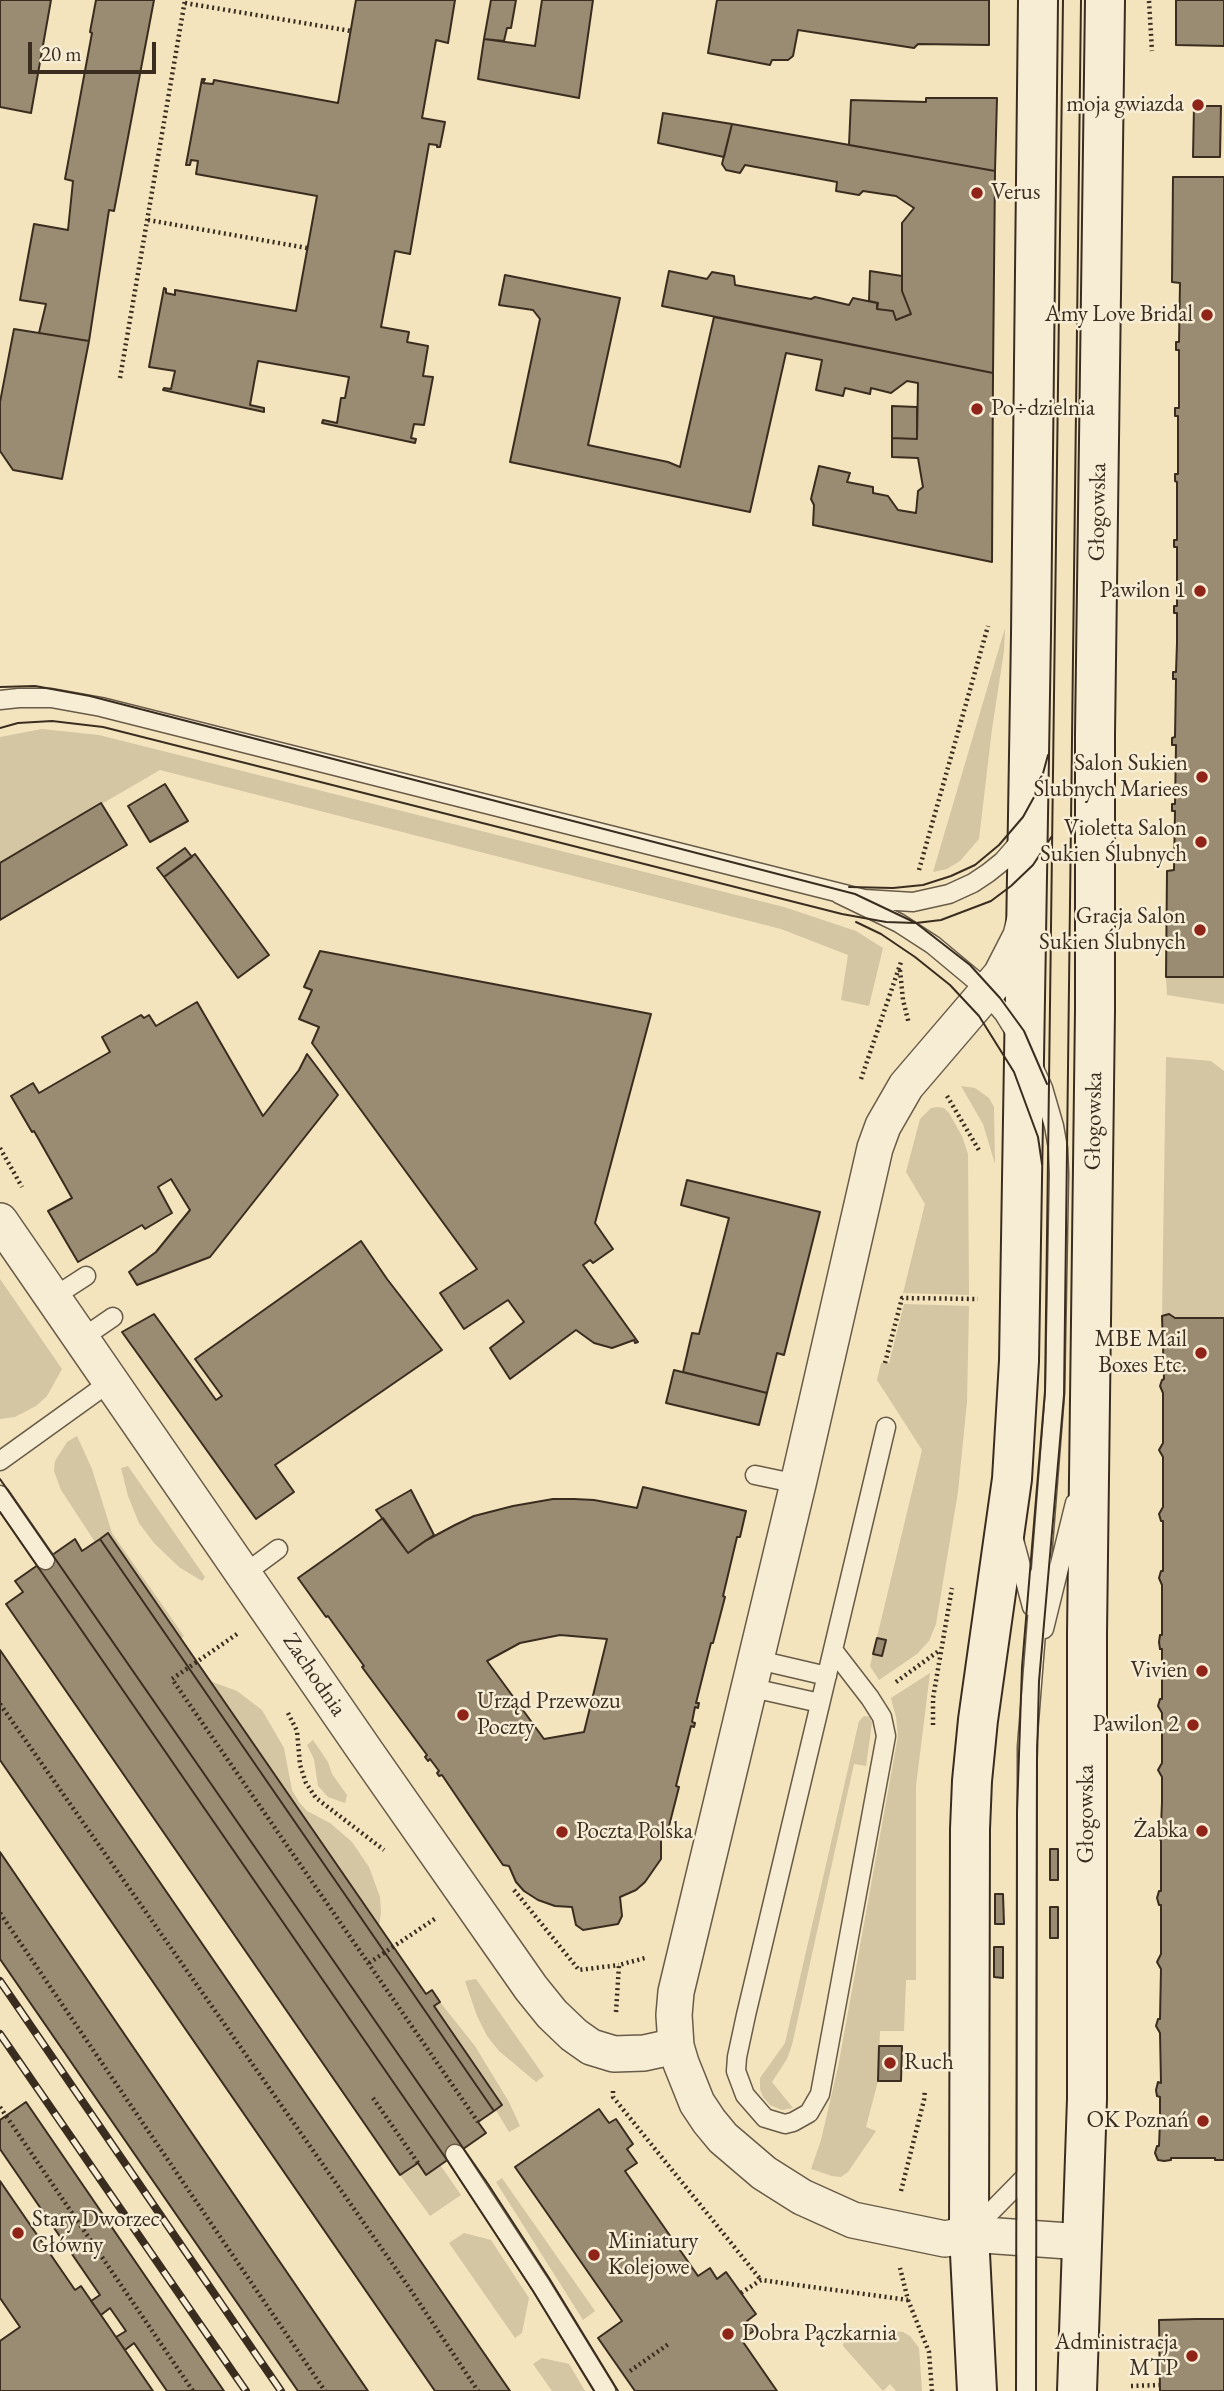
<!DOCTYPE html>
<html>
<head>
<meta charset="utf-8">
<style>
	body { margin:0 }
	#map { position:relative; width:1224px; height:2391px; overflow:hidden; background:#f3e4be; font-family:"EB Garamond",serif }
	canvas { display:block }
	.scale { position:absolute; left:28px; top:42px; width:128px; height:32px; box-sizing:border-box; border:4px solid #3a2d1f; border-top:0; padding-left:9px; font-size:21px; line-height:24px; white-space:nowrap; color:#3a2d1f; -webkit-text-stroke:5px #f7edd5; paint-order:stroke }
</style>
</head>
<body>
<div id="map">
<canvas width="1224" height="2391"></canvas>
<div class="scale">20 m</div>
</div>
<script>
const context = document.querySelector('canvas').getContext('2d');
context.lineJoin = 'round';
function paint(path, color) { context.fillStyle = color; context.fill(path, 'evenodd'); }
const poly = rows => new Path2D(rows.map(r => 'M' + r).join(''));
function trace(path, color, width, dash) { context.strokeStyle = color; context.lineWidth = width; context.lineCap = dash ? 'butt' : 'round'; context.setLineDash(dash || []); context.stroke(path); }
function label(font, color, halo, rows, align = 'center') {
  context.font = font + ' "EB Garamond",serif'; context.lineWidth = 5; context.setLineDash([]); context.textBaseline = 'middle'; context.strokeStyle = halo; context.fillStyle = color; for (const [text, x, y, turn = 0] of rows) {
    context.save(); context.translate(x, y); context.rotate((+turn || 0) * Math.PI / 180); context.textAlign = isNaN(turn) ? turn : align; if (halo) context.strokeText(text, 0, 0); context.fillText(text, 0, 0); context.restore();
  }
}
paint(poly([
	[1005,628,1004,651,992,729,979,839,960,861,947,869,933,872],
	[42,729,99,735,784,907,856,931,883,948,869,1006,841,1000,848,955,781,929,160,770,0,863,0,737],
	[1166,977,1224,977,1224,1004,1167,995],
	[1166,1057,1211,1061,1224,1071,1224,1318,1175,1318,1169,1314,1162,1316],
	[961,1086,975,1088,989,1098,994,1107,995,1164,983,1124],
	[938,1107,944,1108,949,1113,962,1136,968,1154,969,1295,903,1293,925,1204,906,1172,920,1119,931,1108],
	[0,1279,62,1369,47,1396,36,1406,15,1417,0,1419],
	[904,1304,969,1306,967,1402,958,1492,936,1624,929,1641,917,1654,879,1680,870,1666,922,1450,877,1380,881,1363,889,1363],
	[77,1436,92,1469,112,1533,184,1636,181,1639,109,1533,95,1542,61,1490,54,1471,55,1461,67,1442],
	[128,1466,205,1577,202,1581,179,1567,154,1543,139,1523,128,1496,121,1468],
	[930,1673,916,1786,916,1980,906,1980,904,2031,880,2031,878,2081,866,2127,876,2131,848,2172,841,2177,832,2176,811,2169,821,2140,838,2067,898,1736,896,1717,891,1698],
	[210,1681,237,1691,262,1710,284,1748,292,1790,299,1802,307,1811,330,1823,352,1842,369,1867,380,1897,381,1913,379,1925],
	[864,1716,870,1717,872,1723,866,1766,854,1764,792,2045,787,2059,772,2082,793,2108,782,2110,770,2105,763,2097,760,2089,760,2078,785,2043,859,1721],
	[313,1740,328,1762,332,1774,347,1795,345,1803,328,1797,318,1786,314,1759,307,1745],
	[476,1979,544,2076,536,2082,499,2051,487,2036,477,2016,465,1981],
	[440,2002,475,2046,509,2102,520,2126,509,2132,434,2006],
	[432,2153,461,2195,430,2216,400,2175],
	[502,2178,595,2311,583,2320,496,2182],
	[464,2233,491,2240,529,2298,522,2333,515,2338,449,2243],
	[846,2327,903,2332,910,2336,919,2348,922,2391,896,2391,890,2384,883,2391,843,2346],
	[542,2358,569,2364,585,2391,552,2391,533,2364]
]), '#d4c5a3');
const building = poly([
	[0,0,51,0,31,113,0,107,0,0],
	[96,0,154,0,114,211,109,210,89,341,39,333,46,304,20,300,34,224,68,230,73,181,65,179,92,33,90,32,96,0],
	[356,0,455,0,448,43,436,40,422,118,445,122,440,147,437,147,437,145,429,144,410,254,395,251,381,327,409,332,407,342,428,346,423,376,433,377,424,425,414,424,411,438,416,439,415,443,322,423,323,420,337,423,341,398,345,398,349,377,258,361,250,405,264,408,264,412,163,390,164,388,171,389,175,371,149,367,164,288,166,289,166,293,175,295,175,290,296,311,317,196,196,174,198,161,191,160,190,165,186,165,202,79,205,79,203,83,213,84,214,80,338,103,356,0],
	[491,0,516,0,511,28,507,28,504,41,484,39,491,0],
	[542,0,593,0,579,98,478,79,484,39,535,46,542,0],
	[717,0,989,0,989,45,918,44,914,48,798,30,793,56,788,60,772,60,770,65,708,53,717,0],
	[1176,0,1224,0,1224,46,1176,45,1176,0],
	[926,98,997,98,995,171,849,145,851,100,926,102,926,98],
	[1194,106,1221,106,1220,157,1193,157,1194,106],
	[663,113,732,124,724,157,658,143,663,113],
	[732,124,995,171,993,373,662,306,669,271,707,279,712,272,734,276,735,285,811,299,815,297,849,305,853,298,877,303,877,309,893,311,896,320,911,314,902,291,902,223,914,208,896,196,863,191,859,195,836,191,837,182,745,165,740,173,726,170,722,164,732,124],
	[1173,177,1224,177,1224,977,1166,977,1167,871,1174,870,1175,811,1172,811,1172,804,1175,804,1176,745,1172,745,1172,738,1175,737,1176,679,1173,679,1173,672,1176,672,1177,643,1177,613,1174,613,1174,606,1177,606,1177,547,1174,547,1174,540,1177,540,1177,482,1175,481,1175,474,1178,474,1178,416,1175,416,1175,408,1179,408,1179,350,1176,350,1176,342,1179,342,1180,283,1172,282,1173,177],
	[870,271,902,276,902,291,911,314,896,320,893,311,877,309,878,303,869,301,870,271],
	[505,275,620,298,588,445,668,462,680,467,714,317,993,373,992,562,813,525,814,505,811,499,819,466,850,473,847,482,873,487,873,493,888,496,898,510,916,513,918,491,923,487,918,458,892,457,892,438,917,439,918,383,907,381,891,393,871,388,870,394,845,388,843,396,816,390,822,360,786,353,750,512,510,462,540,319,533,310,499,305,505,275],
	[14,329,89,341,62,479,13,470,0,451,0,402,14,329],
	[892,406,917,407,917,439,892,438,892,406],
	[165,784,188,821,150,842,128,806,165,784],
	[101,803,127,845,0,920,0,863,101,803],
	[185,848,192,857,164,877,157,868,185,848],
	[195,854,269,955,238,978,164,877,195,854],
	[320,951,651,1014,595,1223,613,1249,593,1263,590,1260,583,1265,638,1342,635,1343,634,1340,612,1348,594,1343,576,1330,510,1379,490,1348,524,1322,508,1300,464,1329,440,1293,477,1269,312,1043,319,1027,299,1019,312,990,304,987,320,951],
	[197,1002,263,1116,299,1070,307,1054,338,1095,210,1257,137,1285,129,1272,156,1252,190,1210,171,1179,158,1187,172,1213,145,1229,142,1225,78,1262,48,1211,72,1198,34,1131,32,1132,11,1096,33,1083,39,1093,110,1052,102,1037,141,1015,144,1018,149,1015,156,1026,197,1002],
	[687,1180,820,1212,784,1355,777,1353,767,1393,683,1372,692,1333,699,1334,729,1218,681,1205,687,1180],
	[361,1241,387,1279,442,1350,275,1465,294,1492,256,1519,122,1332,154,1314,216,1400,222,1396,195,1359,361,1241],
	[1169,1314,1175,1318,1224,1318,1224,2160,1215,2160,1215,2158,1171,2158,1171,2160,1164,2161,1158,2160,1155,2153,1157,2146,1159,2146,1160,2121,1160,2097,1157,2096,1156,2090,1158,2082,1161,2083,1160,2033,1156,2026,1158,2019,1160,2019,1161,1969,1157,1962,1161,1954,1161,1905,1159,1905,1157,1898,1159,1891,1161,1891,1161,1841,1157,1834,1159,1827,1161,1827,1162,1802,1162,1777,1158,1770,1162,1763,1162,1713,1158,1706,1160,1699,1162,1699,1162,1649,1160,1649,1159,1642,1160,1635,1162,1635,1162,1585,1159,1578,1161,1571,1163,1571,1163,1521,1161,1521,1159,1514,1163,1507,1163,1457,1159,1450,1163,1443,1163,1393,1160,1386,1162,1380,1164,1379,1162,1316,1169,1314],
	[674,1370,767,1393,759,1425,666,1403,674,1370],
	[643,1487,746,1511,740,1537,737,1537,723,1596,725,1597,713,1643,711,1643,696,1703,699,1703,698,1708,695,1707,692,1722,695,1723,694,1727,691,1726,676,1786,679,1787,667,1834,661,1836,661,1859,645,1882,636,1890,620,1897,622,1916,618,1924,583,1930,576,1925,572,1907,555,1906,538,1900,524,1891,516,1882,509,1866,503,1865,442,1775,439,1776,437,1773,439,1771,430,1759,428,1761,425,1757,427,1755,362,1667,364,1666,328,1616,326,1617,298,1578,383,1518,408,1553,425,1541,455,1525,474,1516,513,1506,553,1499,574,1499,594,1500,637,1508,643,1487],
	[560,1635,607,1639,584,1732,544,1739,487,1661,520,1643,560,1635],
	[411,1490,434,1535,408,1553,376,1510,411,1490],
	[108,1533,426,1994,432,1990,440,2002,434,2006,502,2105,494,2111,100,1539,108,1533],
	[75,1539,82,1551,100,1539,494,2111,478,2122,486,2133,426,2175,418,2163,400,2175,6,1604,23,1592,15,1581,75,1539],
	[877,1638,886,1640,882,1656,873,1654,877,1638],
	[0,1650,510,2391,435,2391,0,1760,0,1650],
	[1050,1849,1058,1849,1058,1880,1050,1880,1050,1849],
	[0,1852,368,2391,298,2391,0,1959,0,1852],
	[995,1894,1003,1894,1004,1924,995,1924,995,1894],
	[1050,1907,1058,1907,1058,1938,1050,1938,1050,1907],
	[994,1947,1003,1947,1003,1978,994,1977,994,1947],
	[879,2046,902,2046,901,2081,878,2081,879,2046],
	[26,2102,224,2391,167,2391,134,2343,125,2350,116,2337,126,2331,110,2308,101,2315,91,2301,100,2295,0,2149,0,2120,26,2102],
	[599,2109,609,2123,616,2119,633,2144,627,2149,637,2163,625,2171,698,2276,710,2268,717,2279,726,2272,756,2314,747,2321,754,2331,741,2339,777,2391,635,2391,598,2338,622,2321,515,2167,599,2109],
	[0,2181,75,2290,81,2286,153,2391,0,2391,0,2341,20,2327,0,2298,0,2181],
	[1196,2319,1224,2319,1224,2391,1160,2391,1159,2320,1196,2319]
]);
paint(building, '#9a8c72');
trace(building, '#3a2d1f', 2);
const lane = poly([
	[0,700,19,698,51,698,101,707,864,899,913,902,949,894,973,883,988,873,1003,861,1022,839],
	[839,894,899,923,933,945,975,980,1004,1014,1017,1035],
	[52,1298,86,1276],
	[81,1339,113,1317],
	[0,1461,110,1382],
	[755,1475,798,1484],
	[0,1495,45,1560],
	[1014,1540,1032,1607],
	[244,1574,278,1549],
	[1044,1629,1075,1503],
	[833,1650,870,1698,882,1717,886,1736,820,2094,809,2113,793,2122,785,2124,765,2118,745,2095,736,2071,737,2057,746,2015,886,1427],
	[754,1659,827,1676],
	[748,1687,820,1703],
	[455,2154,542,2287,606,2391],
	[972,2231,1026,2176],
	[1026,2391,1027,1747,1055,1392,1059,1174,1058,1148,1054,1126,1043,1088,1033,1066]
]);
const street = poly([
	[1024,923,1021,936,1001,975,906,1086,883,1126,875,1148,798,1484,676,1992,674,2015,676,2046,681,2063,697,2103,709,2121,723,2138,764,2173,802,2197,853,2220,945,2239,969,2234,1083,2242],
	[0,1221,366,1752,531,1988,552,2014,574,2035,591,2047,614,2054,644,2053,676,2046]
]);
const secondary = poly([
	[977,2391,969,2234,970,1829,972,1781,978,1720,1012,1479,1019,1361,1031,634,1038,0],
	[1077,2391,1087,2099,1087,1633,1095,1010,1095,734,1105,0]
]);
trace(lane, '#685b47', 21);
trace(street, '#685b47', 38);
trace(secondary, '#3a2d1f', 42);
trace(poly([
	[1149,1,1152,51],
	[185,3,351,31],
	[148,220,307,248],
	[120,378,185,0],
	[919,870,988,626],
	[900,970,903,1000,909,1024],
	[861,1079,901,962],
	[947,1096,980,1152],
	[0,1148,22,1187],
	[885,1363,902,1298,978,1299],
	[237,1634,172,1679,478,2122],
	[896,1682,940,1650],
	[0,1704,408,2286,478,2391],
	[288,1713,297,1731,300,1765,306,1783,316,1798,384,1850],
	[933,1725,933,1698,952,1588],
	[514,1890,579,1970,619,1965],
	[0,1913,325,2391],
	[369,1963,436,1918],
	[616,2012,619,1965,645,1958],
	[613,2091,613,2097,761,2280],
	[373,2098,418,2163],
	[0,2107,193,2391],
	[901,2191,924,2100,925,2090],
	[741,2293,761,2280,908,2300,900,2268],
	[908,2300,929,2352,932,2391],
	[630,2371,670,2343],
	[1131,2386,1160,2385]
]), '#3a2d1f', 4.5, [2, 3.5]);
trace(lane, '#f7edd5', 18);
trace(street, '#f7edd5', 35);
trace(secondary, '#f7edd5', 38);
trace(poly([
	[0,687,35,686,90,696,855,894,916,923,970,965,1000,998,1024,1031,1047,1084],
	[0,728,18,723,52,721,103,727,842,914,886,922,916,923,941,920,991,901,1011,886,1033,865,1052,836],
	[849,887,893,888,923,885,951,876,975,865,999,845,1023,817,1039,788,1048,755],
	[856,922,881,934,915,957,950,985,979,1016,1014,1072,1038,1137,1042,1164],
	[0,1479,488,2184,549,2278,618,2391],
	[0,1512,447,2160,533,2291,594,2391],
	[1016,2391,1017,1812,1022,1667,1045,1391,1063,0],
	[1036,2391,1037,1760,1039,1681,1064,1395,1081,0]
]), '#3a2d1f', 2);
const rail = poly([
	[0,1981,281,2391],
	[0,2034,246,2391]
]);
trace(rail, '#3a2d1f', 8);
trace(rail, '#f7edd5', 5, [16]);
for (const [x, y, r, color] of [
	[1198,105,7,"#8f2418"],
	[977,193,7,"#8f2418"],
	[1207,315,7,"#8f2418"],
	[977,409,7,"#8f2418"],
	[1200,591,7,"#8f2418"],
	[1202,777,7,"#8f2418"],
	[1201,842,7,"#8f2418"],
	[1200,930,7,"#8f2418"],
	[1201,1353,7,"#8f2418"],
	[1202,1671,7,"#8f2418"],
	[463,1715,7,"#8f2418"],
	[1193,1725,7,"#8f2418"],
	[1202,1831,7,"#8f2418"],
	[562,1832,7,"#8f2418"],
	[890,2063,7,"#8f2418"],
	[1203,2121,7,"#8f2418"],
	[18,2233,7,"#8f2418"],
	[594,2255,7,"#8f2418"],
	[728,2334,7,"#8f2418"],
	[1192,2356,7,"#8f2418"]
]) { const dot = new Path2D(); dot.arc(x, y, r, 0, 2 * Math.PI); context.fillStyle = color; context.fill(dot); trace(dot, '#f7edd5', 2.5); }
label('23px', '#3a2d1f', '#f7edd5', [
	["moja gwiazda",1184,105],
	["Verus",991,193,"left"],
	["Amy Love Bridal",1193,315],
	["Po÷dzielnia",991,409,"left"],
	["Pawilon 1",1186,591],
	["Salon Sukien",1188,764],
	["Ślubnych Mariees",1188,790],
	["Violetta Salon",1187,829],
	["Sukien Ślubnych",1187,855],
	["Gracja Salon",1186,917],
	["Sukien Ślubnych",1186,943],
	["MBE Mail",1187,1340],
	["Boxes Etc.",1187,1366],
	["Vivien",1188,1671],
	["Urząd Przewozu",477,1702,"left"],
	["Poczty",477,1728,"left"],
	["Pawilon 2",1179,1725],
	["Żabka",1188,1831],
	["Poczta Polska",576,1832,"left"],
	["Ruch",904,2063,"left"],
	["OK Poznań",1189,2121],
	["Stary Dworzec",32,2220,"left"],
	["Główny",32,2246,"left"],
	["Miniatury",608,2242,"left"],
	["Kolejowe",608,2268,"left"],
	["Dobra Pączkarnia",742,2334,"left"],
	["Administracja",1178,2343],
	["MTP",1178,2369]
], 'right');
label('23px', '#3a2d1f', '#f7edd5', [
	["Głogowska",1098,512,-89],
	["Głogowska",1094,1121,-89],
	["Zachodnia",314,1675,56],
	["Głogowska",1087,1814,-90]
]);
</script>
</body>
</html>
